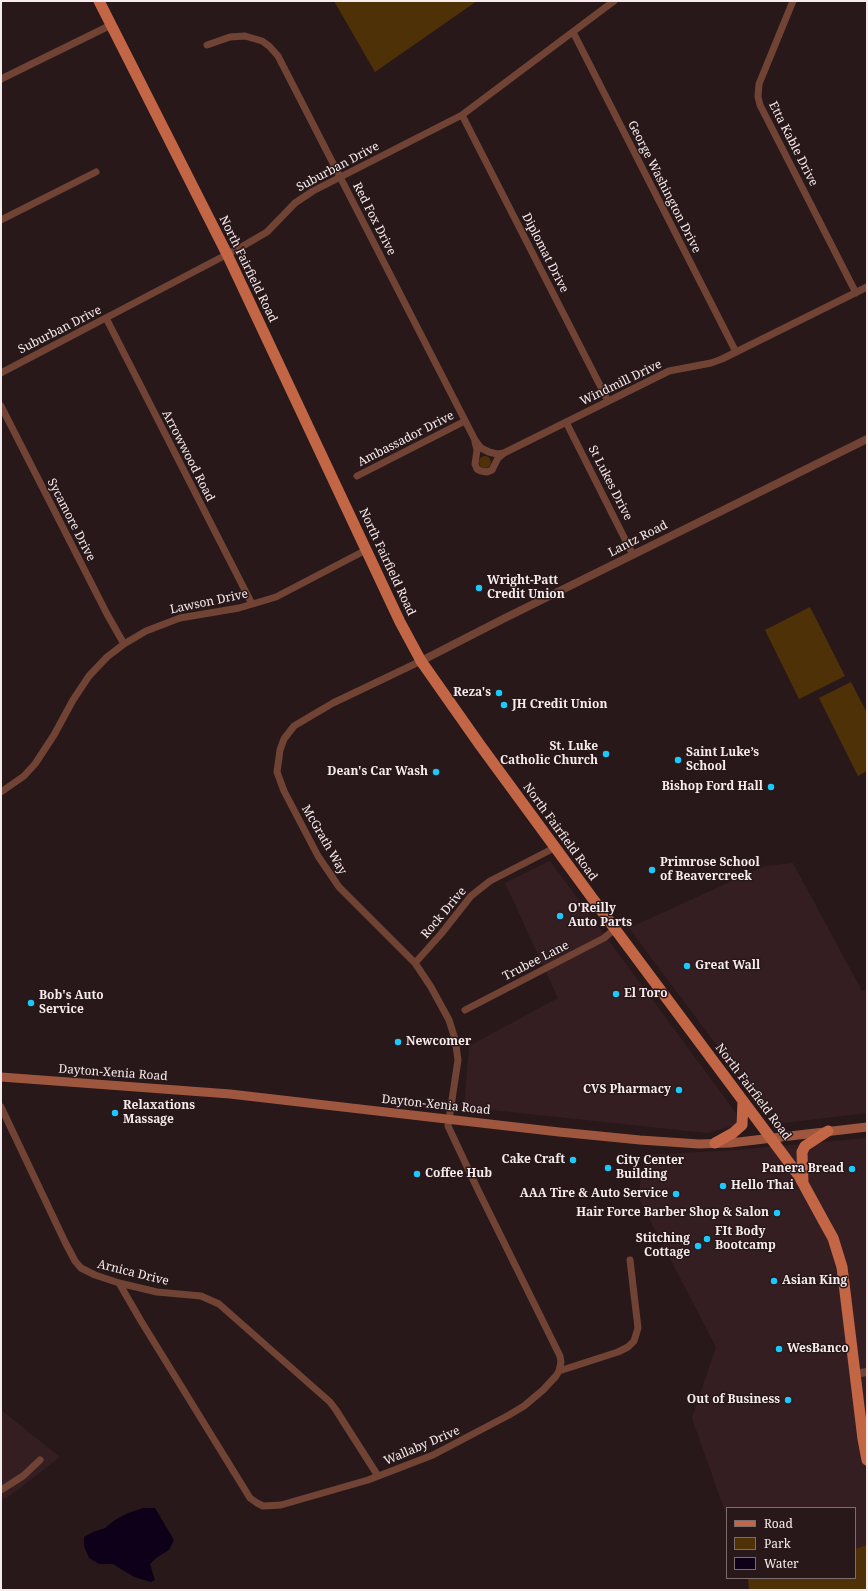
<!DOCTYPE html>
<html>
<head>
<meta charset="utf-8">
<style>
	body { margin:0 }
	#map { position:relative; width:868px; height:1591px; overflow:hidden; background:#28181a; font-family:"Noto Serif",serif }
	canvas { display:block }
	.frame { position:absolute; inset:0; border:2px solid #f7eced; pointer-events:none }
	.legend { position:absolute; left:726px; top:1507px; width:130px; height:72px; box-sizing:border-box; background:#28181a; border:1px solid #7b6d6e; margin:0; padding:5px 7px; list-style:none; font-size:12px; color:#f7eced }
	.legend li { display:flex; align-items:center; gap:8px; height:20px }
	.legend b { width:20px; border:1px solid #7b6d6e }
</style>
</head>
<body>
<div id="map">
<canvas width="868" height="1591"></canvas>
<div class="frame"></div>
<ul class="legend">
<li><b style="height:5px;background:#c26646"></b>Road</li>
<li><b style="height:11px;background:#4f3107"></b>Park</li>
<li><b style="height:11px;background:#0e0018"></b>Water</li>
</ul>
</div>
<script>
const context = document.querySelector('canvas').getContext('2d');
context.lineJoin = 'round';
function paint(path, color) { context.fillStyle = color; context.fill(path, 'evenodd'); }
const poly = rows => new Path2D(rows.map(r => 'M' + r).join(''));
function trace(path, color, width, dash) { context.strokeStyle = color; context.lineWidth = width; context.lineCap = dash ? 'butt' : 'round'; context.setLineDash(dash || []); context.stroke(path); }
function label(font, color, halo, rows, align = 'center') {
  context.font = font + ' "Noto Serif",serif'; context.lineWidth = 3; context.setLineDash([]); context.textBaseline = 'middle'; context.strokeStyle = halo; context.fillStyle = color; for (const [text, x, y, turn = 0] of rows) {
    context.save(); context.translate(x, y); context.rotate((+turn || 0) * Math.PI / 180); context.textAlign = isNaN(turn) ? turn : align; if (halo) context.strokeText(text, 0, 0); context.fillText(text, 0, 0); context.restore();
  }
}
paint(poly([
	[550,861,736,1113,736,1125,707,1133,464,1107,469,1046,558,998,505,883],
	[793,863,862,991,867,989,867,1113,776,1124,629,928,765,866],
	[867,1138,867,1545,855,1549,855,1508,727,1508,727,1517,692,1418,716,1347,638,1197,645,1155,737,1150],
	[1,1410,60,1457,7,1498,1,1499]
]), '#351e22');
paint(poly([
	[334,1,477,1,375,72],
	'479 462a6 6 0 1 1 12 0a6 6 0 1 1-12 0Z',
	[810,607,845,676,799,699,765,630],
	[851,682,867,713,867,771,858,776,819,698],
	[867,1545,867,1590,749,1590,748,1578,855,1578,855,1549]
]), '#4f3107');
paint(poly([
	[143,1508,155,1508,174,1540,169,1550,156,1558,150,1564,155,1580,151,1582,134,1577,113,1564,99,1564,89,1558,84,1546,84,1537,93,1532,105,1528,115,1520,128,1513]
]), '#0e0018');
trace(poly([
	[793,1,759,84,758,97,760,105,856,293],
	[573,32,736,352],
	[207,45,230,37,245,36,262,41,269,46,278,56,475,440,481,448,489,452,497,454,504,453,669,371,711,363,722,359,867,287],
	[1,79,111,25],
	[462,115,608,401],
	[1,220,96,172],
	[106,318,252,604],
	[1,373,243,246,267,232,295,203,313,191,462,115,614,1],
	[1,406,107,614,124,644],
	[566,422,633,555],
	[475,442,477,450,475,464,477,469,481,471,487,472,492,470,498,458,504,453],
	[357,476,465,421],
	[1,792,24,776,35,764,54,735,73,700,89,676,107,657,124,644,146,631,180,618,239,608,276,597,366,550],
	[415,963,441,934,471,896,490,881,556,847],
	[465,1010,604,938,615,929],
	[1,1107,65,1242,75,1261,81,1268,95,1275,119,1283,157,1292,201,1296,219,1304,330,1402,336,1410,378,1476],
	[119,1283,141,1321,250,1498,257,1503,263,1506,281,1505,368,1480,433,1455,509,1415,524,1406,543,1390,556,1376,559,1371,561,1362,560,1356,478,1190,448,1126,458,1060,455,1039,449,1020,431,987,415,963,339,887,318,856,284,791,277,772,280,750,284,739,294,726,333,703,421,661],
	[559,1371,618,1352,628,1347,634,1341,638,1328,630,1260],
	[1,1490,23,1476,40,1460]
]), '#704334', 7);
trace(poly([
	[421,661,503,619,867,439],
	[854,1374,867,1372]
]), '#704334', 8);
trace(poly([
	[1,1077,230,1094,559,1132,640,1140,699,1144,730,1143,867,1127]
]), '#9e573e', 9);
trace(poly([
	[99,1,227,254,400,622,421,661,480,745,615,929,799,1176,823,1220,833,1238,842,1267,863,1439,867,1460],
	[715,1143,733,1133,742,1125,743,1101],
	[803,1183,802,1152,805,1146,828,1131]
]), '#c26646', 11);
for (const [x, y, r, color] of [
	[479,588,4,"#1cc9fc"],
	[499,693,4,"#1cc9fc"],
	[504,705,4,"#1cc9fc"],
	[606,754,4,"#1cc9fc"],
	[678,760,4,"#1cc9fc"],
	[436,772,4,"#1cc9fc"],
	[771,787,4,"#1cc9fc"],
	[652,870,4,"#1cc9fc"],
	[560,916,4,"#1cc9fc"],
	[687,966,4,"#1cc9fc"],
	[616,994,4,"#1cc9fc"],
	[31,1003,4,"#1cc9fc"],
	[398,1042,4,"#1cc9fc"],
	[679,1090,4,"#1cc9fc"],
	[115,1113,4,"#1cc9fc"],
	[573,1160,4,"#1cc9fc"],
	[608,1168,4,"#1cc9fc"],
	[852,1169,4,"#1cc9fc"],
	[417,1174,4,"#1cc9fc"],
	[723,1186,4,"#1cc9fc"],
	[676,1194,4,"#1cc9fc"],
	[777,1213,4,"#1cc9fc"],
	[707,1239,4,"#1cc9fc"],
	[698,1246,4,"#1cc9fc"],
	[774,1281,4,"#1cc9fc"],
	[779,1349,4,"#1cc9fc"],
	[788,1400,4,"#1cc9fc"]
]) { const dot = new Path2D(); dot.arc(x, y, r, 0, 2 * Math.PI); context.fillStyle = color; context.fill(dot); trace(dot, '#28181a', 1.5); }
label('12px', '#f7eced', '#28181a', [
	["Etta Kable Drive",793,144,63],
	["Suburban Drive",338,167,-28],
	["George Washington Drive",664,187,63],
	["Red Fox Drive",374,219,63],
	["Diplomat Drive",545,253,63],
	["North Fairfield Road",248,269,64],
	["Suburban Drive",60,330,-27],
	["Windmill Drive",621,383,-26],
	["Ambassador Drive",406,439,-27],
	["Arrowwood Road",188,456,63],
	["St Lukes Drive",610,483,63],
	["Sycamore Drive",71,520,63],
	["Lantz Road",638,539,-27],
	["North Fairfield Road",387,562,65],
	["Lawson Drive",209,602,-12],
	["North Fairfield Road",560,832,54],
	["McGrath Way",324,840,60],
	["Rock Drive",444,913,-50],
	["Trubee Lane",536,961,-27],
	["Dayton-Xenia Road",113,1073,4],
	["North Fairfield Road",753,1092,53],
	["Dayton-Xenia Road",436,1105,6],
	["Arnica Drive",133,1273,14],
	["Wallaby Drive",422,1446,-23]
]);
label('bold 12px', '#f7eced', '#28181a', [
	["Wright-Patt",487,581],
	["Credit Union",487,595],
	["Reza's",491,693,"right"],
	["JH Credit Union",512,705],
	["St. Luke",598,747,"right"],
	["Catholic Church",598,761,"right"],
	["Saint Luke’s",686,753],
	["School",686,767],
	["Dean's Car Wash",428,772,"right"],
	["Bishop Ford Hall",763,787,"right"],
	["Primrose School",660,863],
	["of Beavercreek",660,877],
	["O'Reilly",568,909],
	["Auto Parts",568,923],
	["Great Wall",695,966],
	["El Toro",624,994],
	["Bob's Auto",39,996],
	["Service",39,1010],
	["Newcomer",406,1042],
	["CVS Pharmacy",671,1090,"right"],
	["Relaxations",123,1106],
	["Massage",123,1120],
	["Cake Craft",565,1160,"right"],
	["City Center",616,1161],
	["Building",616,1175],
	["Panera Bread",844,1169,"right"],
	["Coffee Hub",425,1174],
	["Hello Thai",731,1186],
	["AAA Tire & Auto Service",668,1194,"right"],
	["Hair Force Barber Shop & Salon",769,1213,"right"],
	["FIt Body",715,1232],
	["Bootcamp",715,1246],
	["Stitching",690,1239,"right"],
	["Cottage",690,1253,"right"],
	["Asian King",782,1281],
	["WesBanco",787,1349],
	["Out of Business",780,1400,"right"]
], 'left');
</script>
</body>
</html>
